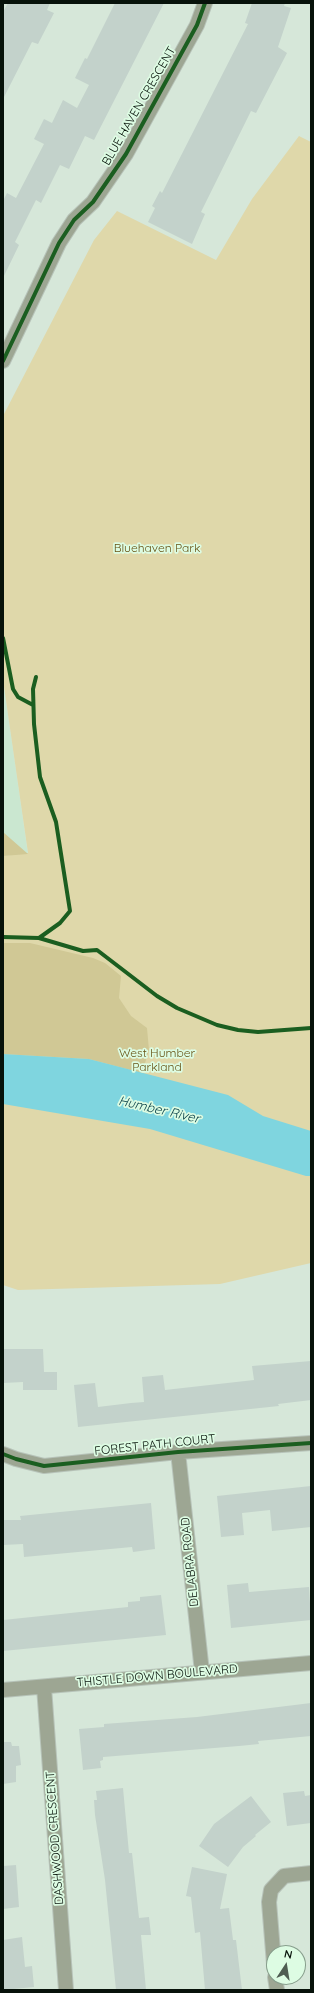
<!DOCTYPE html>
<html>
<head>
<meta charset="utf-8">
<style>
	body { margin:0 }
	#map { position:relative; width:314px; height:1993px; overflow:hidden; background:#d6e7d9; font-family:Quicksand,sans-serif }
	canvas { display:block }
	.frame { position:absolute; inset:0; border:4px solid #07120a; pointer-events:none }
	.north { position:absolute; left:266px; top:1945px; width:40px; height:40px; box-sizing:border-box; background:#ddfce3; border:1px solid #879e8c; border-radius:50%; rotate:12deg; font-size:11px; font-weight:700; line-height:16px; text-align:center; color:#07120a }
	.north::after { content:''; display:block; margin:auto; width:14px; height:18px; background:#4f5d52; clip-path:polygon(50% 0,100% 100%,50% 72%,0 100%) }
</style>
</head>
<body>
<div id="map">
<canvas width="314" height="1993"></canvas>
<div class="frame"></div>
<div class="north">N</div>
</div>
<script>
const context = document.querySelector('canvas').getContext('2d');
context.lineJoin = 'round';
function paint(path, color) { context.fillStyle = color; context.fill(path, 'evenodd'); }
const poly = rows => new Path2D(rows.map(r => 'M' + r).join(''));
function trace(path, color, width, dash) { context.strokeStyle = color; context.lineWidth = width; context.lineCap = dash ? 'butt' : 'round'; context.setLineDash(dash || []); context.stroke(path); }
function label(font, color, halo, rows, align = 'center') {
  context.font = font + ' Quicksand,sans-serif'; context.lineWidth = 3.5; context.setLineDash([]); context.textBaseline = 'middle'; context.strokeStyle = halo; context.fillStyle = color; for (const [text, x, y, turn = 0] of rows) {
    context.save(); context.translate(x, y); context.rotate((+turn || 0) * Math.PI / 180); context.textAlign = isNaN(turn) ? turn : align; if (halo) context.strokeText(text, 0, 0); context.fillText(text, 0, 0); context.restore();
  }
}
paint(poly([
	[3,680,28,854,3,856]
]), '#cae7d0');
paint(poly([
	[299,136,311,142,311,1263,220,1284,18,1290,3,1285,3,856,28,853,3,680,3,416,94,240,117,211,216,260,252,199]
]), '#dfd8aa');
paint(poly([
	[3,832,28,854,3,856],
	[3,943,30,943,93,958,105,963,121,976,119,998,131,1016,147,1028,149,1050,142,1073,89,1059,3,1054]
]), '#d0c895');
paint(poly([
	[3,1054,89,1059,228,1095,263,1116,311,1131,311,1176,306,1176,150,1129,3,1104]
]), '#7fd5df');
paint(poly([
	[8,3,50,3,47,10,54,13,38,44,32,42,3,99,3,12],
	[115,3,164,3,94,140,85,136,69,169,60,165,41,203,36,200,15,242,19,245,3,278,3,201,7,193,16,198,44,144,34,139,44,119,52,123,63,100,77,108,89,85,75,78,85,58,87,59],
	[252,3,285,3,284,6,291,8,278,47,287,53,256,113,251,111,201,212,205,214,192,244,148,222,155,208,152,206,160,191,162,193,248,24,245,23],
	[3,1349,43,1349,44,1372,57,1372,57,1390,23,1390,23,1382,3,1383],
	[311,1361,311,1400,278,1404,279,1406,78,1427,74,1385,95,1383,98,1407,131,1403,144,1402,142,1377,163,1375,165,1390,254,1380,252,1366],
	[311,1486,311,1527,272,1531,270,1510,242,1513,244,1535,221,1537,217,1496],
	[151,1503,155,1549,133,1552,132,1547,24,1557,23,1544,3,1545,3,1520,21,1520,20,1516],
	[248,1583,249,1592,309,1587,311,1620,231,1628,227,1585],
	[161,1595,166,1635,3,1651,3,1620,128,1607,128,1602,140,1601,140,1597],
	[311,1703,311,1736,258,1741,259,1744,239,1746,103,1757,103,1760,100,1761,101,1768,83,1770,79,1729,104,1727,104,1724,197,1717],
	[3,1742,11,1742,12,1746,19,1746,21,1765,16,1766,16,1782,3,1784],
	[123,1788,129,1853,132,1853,139,1918,149,1917,151,1935,141,1935,146,1990,116,1990,105,1880,95,1815,94,1800,97,1800,96,1791],
	[304,1791,305,1796,311,1795,311,1823,287,1826,283,1793],
	[251,1796,271,1822,255,1835,256,1836,243,1847,228,1867,199,1846,214,1824],
	[16,1865,19,1907,3,1909,3,1866],
	[192,1867,227,1874,220,1909,229,1908,233,1940,236,1940,242,1990,205,1990,200,1932,195,1933,191,1897,186,1896],
	[22,1937,25,1967,32,1966,34,1987,3,1990,3,1940]
]), '#c3d2cb');
const street = poly([
	[3,361,59,243,74,220,93,202,126,154,197,25,205,3],
	[178,1452,202,1672],
	[3,1454,16,1459,44,1466,178,1452,311,1443],
	[44,1687,66,1990],
	[3,1690,311,1663],
	[274,1964,269,1902,271,1890,284,1876,311,1873],
	[275,1977,277,1990]
]);
trace(street, '#b7c3b9', 16);
trace(street, '#9da693', 14);
trace(poly([
	[3,361,59,243,74,220,93,202,126,154,197,25,205,3],
	[3,638,13,689,18,697,33,705],
	[36,677,33,689,34,724,40,777,56,822,70,911,60,923,39,938],
	[3,937,39,938,83,951,97,950,157,996,177,1008,217,1025,238,1030,258,1032,311,1028],
	[3,1454,16,1459,44,1466,178,1452,311,1443]
]), '#1b5e20', 4);
label('12px', '#07120a', '#ddfce3', [
	["BLUE HAVEN CRESCENT",139,106,-60],
	["FOREST PATH COURT",155,1445,-6],
	["DELABRA ROAD",190,1562,-96],
	["THISTLE DOWN BOULEVARD",157,1676,-5],
	["DASHWOOD CRESCENT",55,1838,-94]
]);
label('12px', '#675315', '#ddfce3', [
	["Bluehaven Park",157,548],
	["West Humber",157,1053],
	["Parkland",157,1067]
]);
label('italic 13px', '#063d46', '#ddfce3', [
	["Humber River",159,1110,13]
]);
</script>
</body>
</html>
